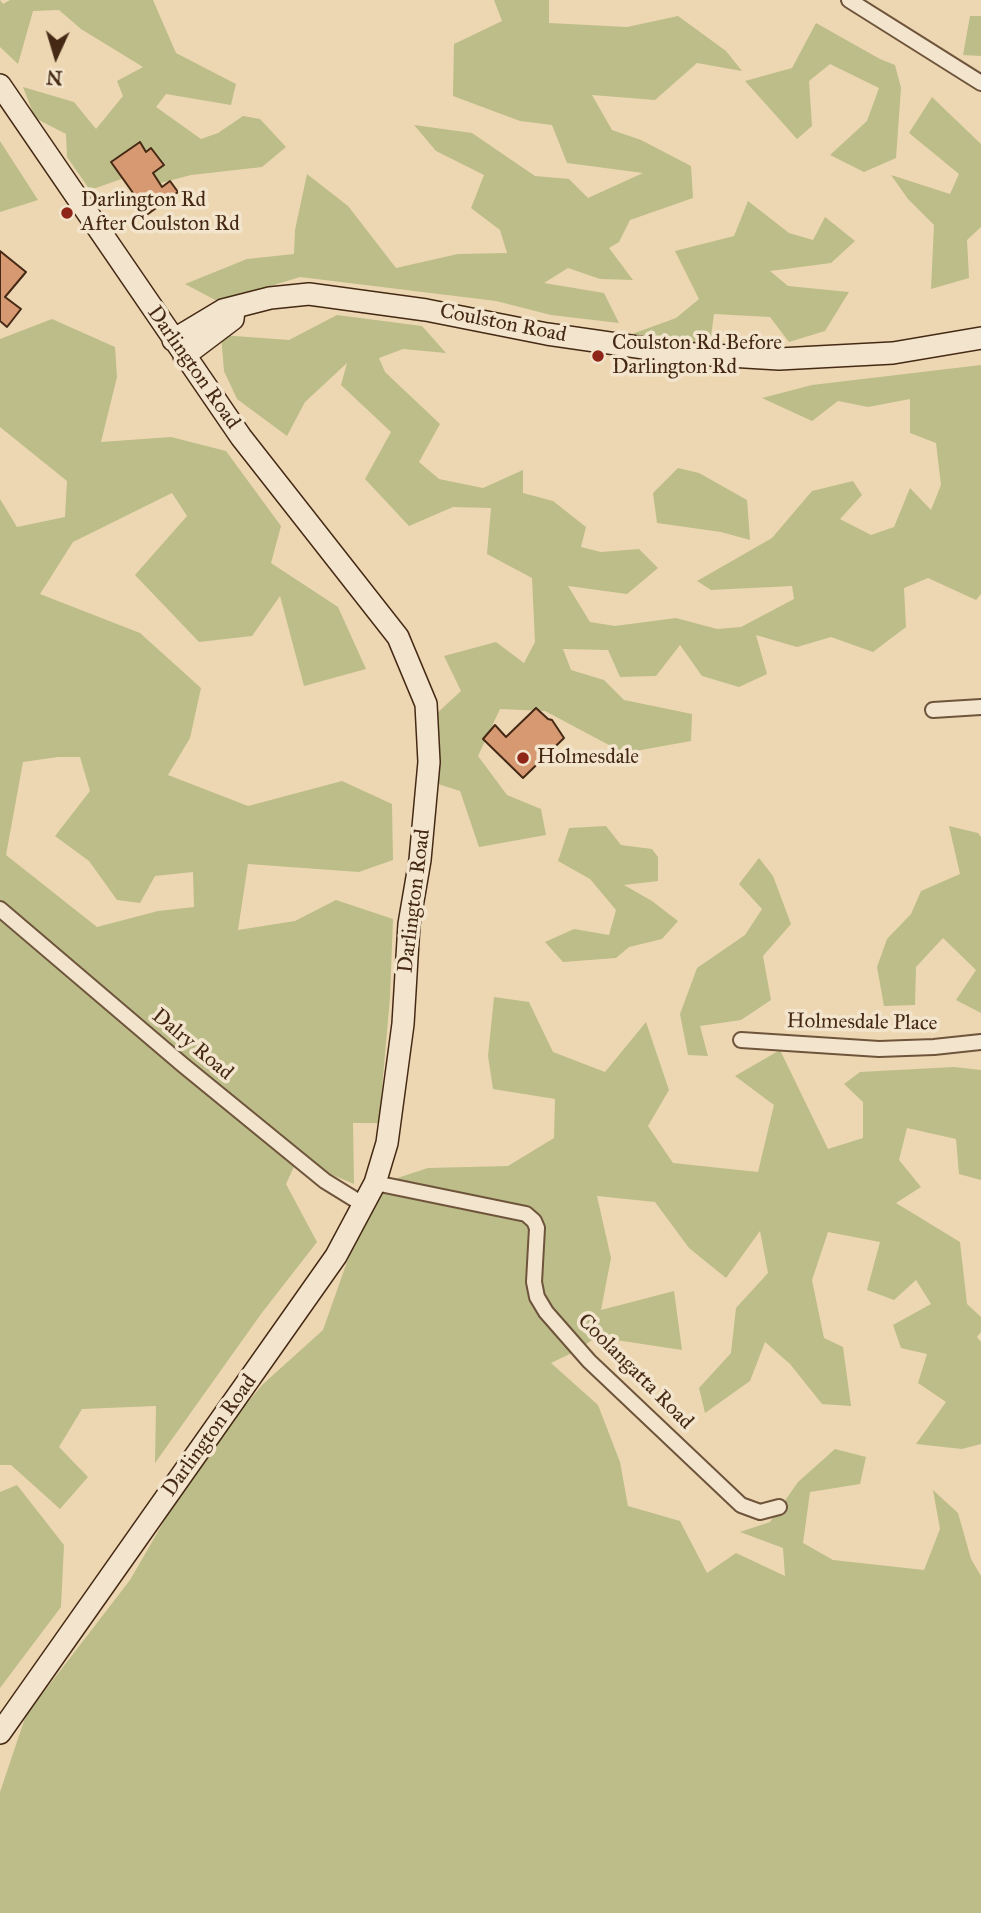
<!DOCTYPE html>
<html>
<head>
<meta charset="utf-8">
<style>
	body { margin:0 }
	#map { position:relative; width:981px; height:1913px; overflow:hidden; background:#edd7b2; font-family:"IM FELL Great Primer",serif }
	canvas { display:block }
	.north { position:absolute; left:21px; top:21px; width:70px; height:70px; -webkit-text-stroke:5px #f3e5cd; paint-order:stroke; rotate:184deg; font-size:19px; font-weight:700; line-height:28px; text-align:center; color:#452915 }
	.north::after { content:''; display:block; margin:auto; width:24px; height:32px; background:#452915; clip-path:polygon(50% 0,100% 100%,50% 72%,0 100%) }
</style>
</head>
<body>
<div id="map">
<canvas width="981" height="1913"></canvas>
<div class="north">N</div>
</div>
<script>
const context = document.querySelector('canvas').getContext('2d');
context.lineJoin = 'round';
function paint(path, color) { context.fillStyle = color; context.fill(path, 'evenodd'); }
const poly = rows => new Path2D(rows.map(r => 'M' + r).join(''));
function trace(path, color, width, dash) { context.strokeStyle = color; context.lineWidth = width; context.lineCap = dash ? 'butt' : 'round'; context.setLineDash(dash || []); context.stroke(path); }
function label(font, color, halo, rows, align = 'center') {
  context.font = font + ' "IM FELL Great Primer",serif'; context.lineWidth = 7; context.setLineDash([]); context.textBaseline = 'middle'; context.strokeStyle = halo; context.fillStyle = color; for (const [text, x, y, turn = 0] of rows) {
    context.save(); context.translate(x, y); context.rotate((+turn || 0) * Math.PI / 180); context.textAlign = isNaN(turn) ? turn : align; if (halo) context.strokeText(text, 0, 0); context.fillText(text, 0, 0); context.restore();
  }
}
paint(poly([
	[0,0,3,4,10,0,153,0,176,53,236,84,231,105,166,94,156,107,201,139,218,133,243,116,260,119,286,147,262,167,191,175,157,184,133,175,90,190,67,157,66,134,35,118,23,87,74,102,96,129,123,96,117,81,143,67,81,29,59,10,33,11,18,64,0,47],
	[494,0,549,0,549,23,627,27,678,16,726,51,742,71,697,63,655,100,592,95,612,130,641,140,691,166,693,198,630,220,619,242,609,248,633,280,600,279,568,268,544,283,604,293,619,323,551,315,496,301,300,277,219,302,185,284,247,259,294,254,295,230,307,174,348,206,396,268,458,254,507,253,500,230,471,208,484,175,436,151,414,125,472,133,535,176,569,179,588,198,643,173,567,163,552,125,520,121,453,96,454,44,502,21],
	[970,16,981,16,981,56,963,55],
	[816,23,880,59,895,65,901,88,896,158,864,172,830,155,867,121,879,88,830,64,809,81,812,126,797,139,745,81,792,68],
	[932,97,981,144,981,227,967,240,969,278,931,289,934,225,908,199,891,175,950,194,959,174,909,133],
	[0,141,38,200,0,212],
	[748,201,789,233,813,240,825,217,855,241,831,263,770,271,788,286,849,292,825,331,789,342,770,317,714,314,710,344,632,334,676,318,699,299,675,251,734,236],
	[337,315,422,326,446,353,403,349,379,358,385,372,440,424,419,462,439,479,483,488,523,470,523,493,553,501,586,527,581,547,601,552,639,549,658,568,627,594,568,586,590,622,615,626,676,618,717,629,741,627,794,599,792,586,711,590,697,581,772,538,812,491,853,481,862,495,840,519,871,535,894,527,910,488,931,510,941,485,936,443,910,433,910,399,868,407,838,401,812,421,762,398,812,385,981,365,981,594,976,600,928,578,904,588,906,627,873,652,831,637,797,647,756,635,767,674,739,687,702,676,680,645,656,676,620,677,608,650,563,649,571,670,604,680,624,700,692,714,691,741,624,753,545,711,500,709,478,756,507,795,541,809,546,835,479,847,460,791,438,784,435,715,461,691,444,656,496,642,524,663,535,642,532,578,487,554,491,508,453,507,409,526,365,479,391,432,341,385,347,363,305,402,287,436,237,399,224,371,221,335,289,340],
	[52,319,115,347,117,377,101,442,171,437,226,451,281,526,271,563,338,607,366,669,304,686,280,596,252,636,199,642,135,575,187,516,172,493,73,542,40,594,140,633,201,688,190,738,168,775,248,806,342,781,392,804,393,860,359,872,248,864,238,930,295,921,336,900,393,919,390,997,379,1123,353,1123,354,1184,297,1160,286,1184,317,1242,261,1314,155,1463,156,1406,82,1409,59,1447,88,1477,60,1509,11,1465,0,1465,0,499,17,527,65,517,67,481,0,427,0,339],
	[58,757,80,757,90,791,55,836,89,861,117,900,140,903,155,876,193,872,194,907,158,911,97,927,6,855,23,762],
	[678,468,699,473,747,500,750,540,721,532,657,523,653,493],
	[606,826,621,845,652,849,658,857,658,881,624,885,652,901,678,921,662,939,629,947,616,958,563,962,545,942,574,929,609,935,616,910,590,879,558,861,569,828],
	[949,826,978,833,981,837,981,1013,956,1000,976,970,943,938,916,967,915,1005,884,1006,877,967,887,939,911,914,921,891,960,874],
	[759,858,773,876,791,924,763,956,771,1000,741,1020,700,1026,708,1056,688,1055,680,1014,697,968,745,935,762,909,739,884],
	[494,997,529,1002,553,1052,605,1072,646,1022,669,1090,648,1126,673,1163,758,1172,774,1105,735,1076,780,1050,828,1149,863,1138,863,1102,844,1084,860,1072,954,1067,981,1070,981,1180,959,1174,956,1139,907,1128,899,1160,921,1187,896,1203,960,1242,967,1304,981,1317,981,1332,977,1337,981,1342,981,1444,962,1449,916,1444,946,1402,918,1383,927,1354,901,1348,893,1325,931,1304,916,1280,894,1300,867,1290,880,1242,828,1232,812,1280,824,1338,843,1347,851,1406,822,1404,790,1364,765,1342,750,1381,705,1413,699,1388,731,1353,736,1308,768,1273,760,1231,726,1278,689,1248,655,1202,597,1196,611,1258,601,1310,674,1291,682,1350,596,1337,578,1350,551,1363,598,1405,620,1462,628,1506,680,1521,707,1573,736,1553,785,1576,783,1548,740,1532,770,1522,798,1482,835,1449,866,1457,860,1484,810,1492,803,1543,833,1560,924,1570,940,1529,933,1490,958,1513,971,1559,981,1576,981,1913,0,1913,0,1792,26,1715,130,1580,197,1464,262,1385,323,1330,354,1242,379,1184,428,1168,508,1166,554,1138,555,1099,493,1089,488,1056],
	[17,1485,64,1545,61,1607,0,1688,0,1492]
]), '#bcbd89');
const building = poly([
	[140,142,146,152,151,148,164,165,153,173,162,187,170,181,178,192,148,214,111,162,140,142],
	[0,251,26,272,5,297,21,309,7,327,0,321,0,251],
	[536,708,548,719,552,720,564,738,523,778,483,739,495,725,506,737,536,708]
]);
paint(building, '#d79971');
trace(building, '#452915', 2);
const street = poly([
	[849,0,981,83],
	[933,710,981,707],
	[0,909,183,1065,325,1181,364,1205],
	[741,1040,879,1049,934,1047,981,1042],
	[375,1183,526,1214,534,1221,537,1228,534,1282,537,1297,546,1312,589,1361,741,1505,760,1512,779,1507]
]);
const secondary = poly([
	[0,85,241,437,398,637,426,704,429,762,420,860,409,924,403,1024,387,1143,375,1183,336,1256,0,1733],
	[173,340,223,310,270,298,309,294,426,310,547,334,679,353,779,359,893,353,981,338],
	[184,356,233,319,234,311]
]);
trace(street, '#6f543c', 18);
trace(secondary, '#452915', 24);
trace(street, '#f3e5cd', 14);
trace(secondary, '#f3e5cd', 21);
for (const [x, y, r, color] of [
	[67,213,7,"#8f2418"],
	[598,356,7,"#8f2418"],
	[523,758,7,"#8f2418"]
]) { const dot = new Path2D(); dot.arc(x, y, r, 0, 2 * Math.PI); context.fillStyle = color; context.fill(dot); trace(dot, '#f3e5cd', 2.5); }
label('21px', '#452915', '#f3e5cd', [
	["Darlington Rd",81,201],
	["After Coulston Rd",81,225],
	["Coulston Rd Before",612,344],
	["Darlington Rd",612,368],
	["Holmesdale",537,758]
], 'left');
label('21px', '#452915', '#f3e5cd', [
	["Coulston Road",503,324,11],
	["Darlington Road",193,368,55],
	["Darlington Road",415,901,-83],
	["Holmesdale Place",862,1023,1],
	["Dalry Road",192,1045,40],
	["Coolangatta Road",635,1372,45],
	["Darlington Road",210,1436,-54]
]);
</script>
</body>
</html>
